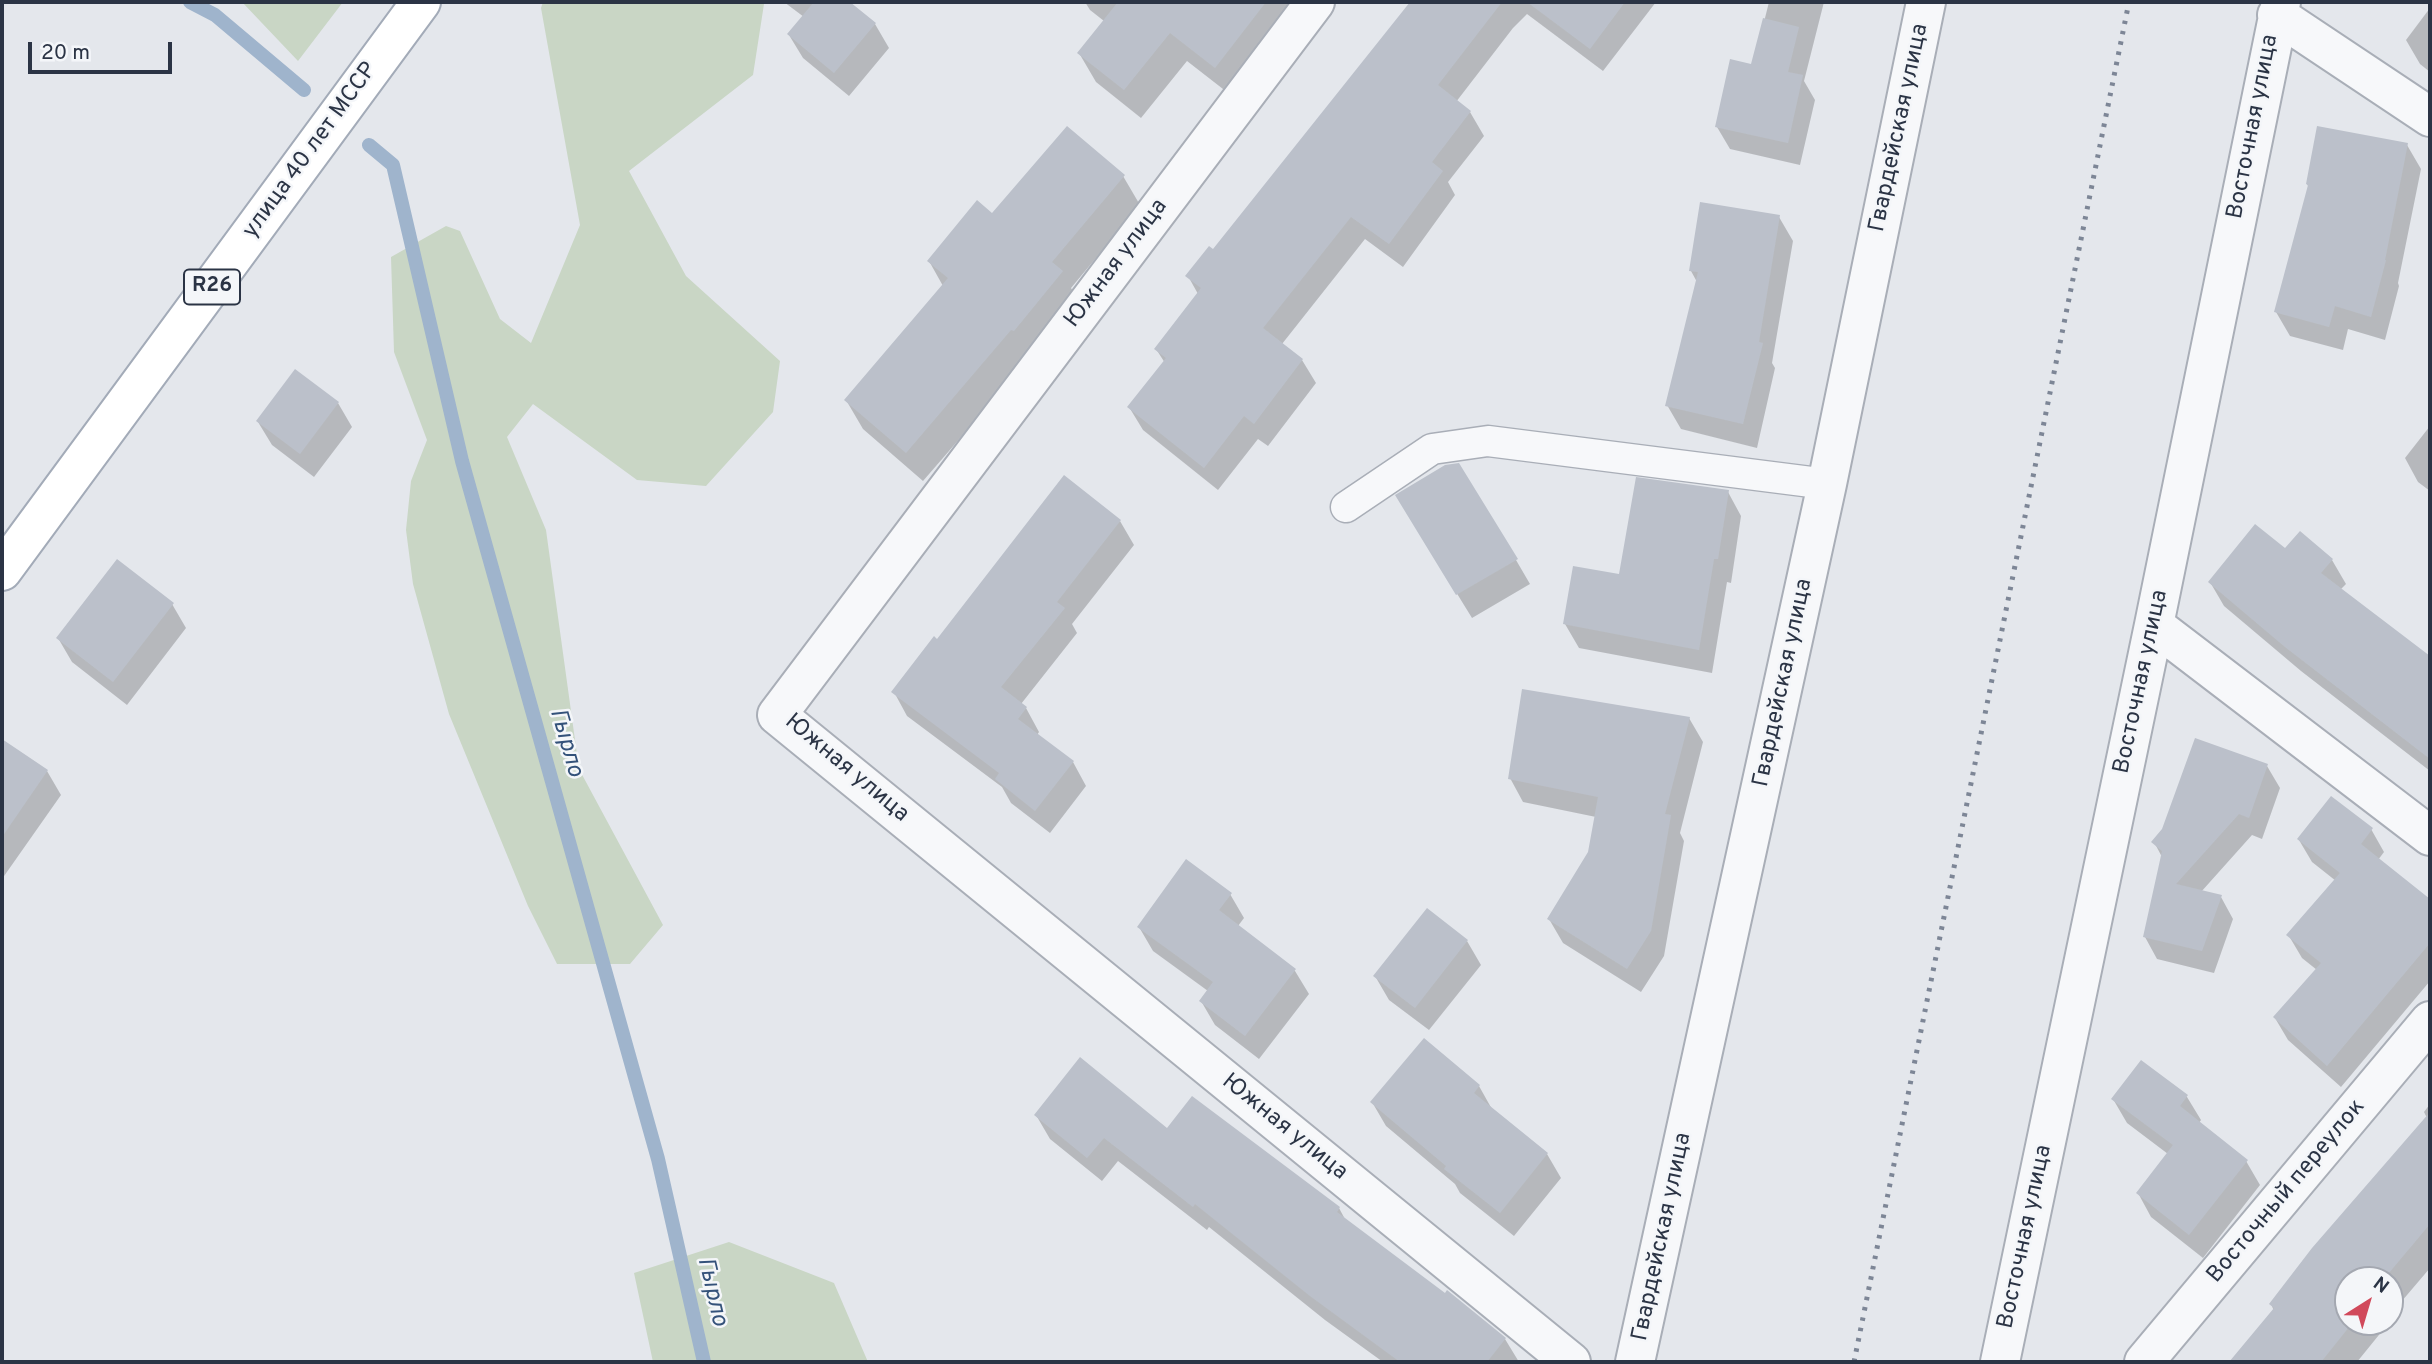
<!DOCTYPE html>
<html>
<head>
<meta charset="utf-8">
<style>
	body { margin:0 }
	#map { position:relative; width:2432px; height:1364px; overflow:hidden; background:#e4e7ec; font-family:Overpass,sans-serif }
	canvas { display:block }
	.frame { position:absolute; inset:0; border:4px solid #2b3445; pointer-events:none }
	.north { position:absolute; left:2334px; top:1266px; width:70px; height:70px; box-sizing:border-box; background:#f4f6f9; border:2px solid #a4a8b1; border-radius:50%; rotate:37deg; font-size:19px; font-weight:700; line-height:28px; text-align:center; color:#2b3445 }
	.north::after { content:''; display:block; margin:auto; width:24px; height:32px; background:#d1495b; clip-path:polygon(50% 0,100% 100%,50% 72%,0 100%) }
	.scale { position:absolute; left:28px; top:42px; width:144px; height:32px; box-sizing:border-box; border:4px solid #2b3445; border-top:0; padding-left:9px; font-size:21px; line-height:24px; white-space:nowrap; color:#2b3445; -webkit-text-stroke:5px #f4f6f9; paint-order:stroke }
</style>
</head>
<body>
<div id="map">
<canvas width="2432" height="1364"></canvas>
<div class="frame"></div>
<div class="north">N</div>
<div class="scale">20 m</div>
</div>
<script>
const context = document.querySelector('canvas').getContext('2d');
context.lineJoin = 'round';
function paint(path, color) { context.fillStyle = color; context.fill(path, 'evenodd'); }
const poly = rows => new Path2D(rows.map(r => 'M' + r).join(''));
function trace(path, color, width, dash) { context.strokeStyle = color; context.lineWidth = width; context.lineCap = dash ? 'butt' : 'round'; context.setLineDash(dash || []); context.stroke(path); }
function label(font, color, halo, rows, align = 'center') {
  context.font = font + ' Overpass,sans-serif'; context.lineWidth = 5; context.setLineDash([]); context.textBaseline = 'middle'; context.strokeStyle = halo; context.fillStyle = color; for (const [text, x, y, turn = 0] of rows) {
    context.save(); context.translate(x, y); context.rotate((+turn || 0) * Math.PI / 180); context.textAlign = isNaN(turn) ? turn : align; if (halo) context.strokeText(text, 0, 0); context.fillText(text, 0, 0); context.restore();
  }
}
paint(poly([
	[242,2,343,2,298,61],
	[543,2,762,2,764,4,753,75,629,171,686,276,780,361,773,412,706,486,637,480,533,404,507,437,546,530,579,769,663,925,630,964,557,964,528,906,449,714,413,584,406,530,411,481,427,440,394,352,391,257,446,226,460,231,500,319,531,343,580,225,541,8],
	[729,1242,834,1283,868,1362,653,1362,634,1273]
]), '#c9d6c5');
paint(poly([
	[784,2,848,2,875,24,889,48,849,96,803,58,789,35,804,17],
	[1085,2,1292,2,1232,96,1187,61,1141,118,1096,82,1079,53,1104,21,1090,10],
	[1412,2,1656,2,1603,71,1527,14,1513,28,1456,102,1470,112,1484,136,1448,182,1455,195,1403,267,1365,239,1282,344,1302,360,1316,383,1268,446,1258,439,1218,490,1143,430,1129,407,1165,363,1156,349,1198,294,1188,276,1213,251],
	[1769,2,1824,2,1804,81,1815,100,1800,165,1730,149,1717,127,1753,66],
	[2430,8,2430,72,2420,64,2406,40],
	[2407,145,2421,169,2398,283,2399,286,2385,340,2348,329,2343,350,2290,336,2276,312,2309,188,2307,184],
	[1123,176,1140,205,1071,288,1079,301,923,481,863,429,846,400,943,286,929,261,993,216],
	[1779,217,1793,241,1772,363,1775,368,1757,448,1681,429,1667,405,1697,282,1691,271],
	[338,403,352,427,314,477,272,445,258,422],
	[2430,426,2430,491,2418,482,2405,458],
	[1728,492,1741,516,1731,583,1727,582,1712,673,1579,648,1565,624,1621,576],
	[1411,519,1516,560,1530,584,1472,618],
	[1120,521,1134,545,1072,624,1077,633,1021,704,1026,708,1039,732,1037,735,1073,762,1086,786,1050,833,1011,803,1002,787,907,716,894,692,937,641],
	[2286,551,2332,560,2346,584,2340,590,2429,657,2430,655,2430,771,2301,671,2224,606,2210,582],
	[172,604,186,628,127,705,72,662,58,638],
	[1689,718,1703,742,1680,833,1684,841,1664,956,1641,992,1563,943,1549,919,1590,853,1596,817,1523,802,1510,778],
	[2,741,47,771,61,795,2,879],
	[2267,766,2280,788,2262,839,2252,835,2201,892,2221,897,2233,919,2214,973,2157,959,2145,937,2162,857,2154,842],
	[2371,829,2384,852,2378,860,2430,902,2430,981,2341,1087,2288,1040,2275,1018,2317,970,2302,958,2289,936,2336,881,2312,862,2299,840],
	[1230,894,1244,918,1238,926,1295,971,1309,994,1259,1059,1215,1025,1201,1001,1208,991,1153,951,1139,927],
	[1467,941,1481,965,1429,1030,1389,1000,1375,976],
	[1424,1041,1479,1086,1493,1111,1547,1154,1561,1178,1514,1236,1460,1193,1455,1184,1386,1126,1372,1102],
	[2141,1062,2187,1097,2201,1120,2199,1123,2246,1161,2260,1185,2203,1258,2151,1217,2138,1193,2168,1154,2127,1123,2113,1099],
	[2430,1104,2430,1268,2390,1315,2390,1280,2348,1280,2348,1322,2386,1322,2387,1325,2357,1362,2231,1362,2274,1311,2271,1304,2427,1118,2424,1112],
	[1036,1115,1167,1130,1339,1208,1346,1221,1505,1339,1519,1362,1383,1362,1325,1320,1209,1227,1207,1230,1118,1161,1102,1181,1050,1139]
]), '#0003');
trace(poly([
	[190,2,215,15,304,90],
	[369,145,393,165,462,461,658,1159,704,1362]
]), '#9fb4cc', 14);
paint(poly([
	[814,2,850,2,876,23,834,73,787,34],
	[1118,2,1266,2,1215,68,1170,33,1124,90,1077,53],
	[1410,2,1502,2,1438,85,1471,111,1432,162,1443,171,1389,244,1351,217,1263,328,1303,359,1254,424,1244,416,1204,468,1127,407,1166,358,1154,349,1201,288,1185,276,1209,246,1213,249],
	[1527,2,1625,2,1590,49],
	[1763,18,1799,27,1788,72,1803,75,1788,143,1715,127,1730,59,1751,64],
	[1067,126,1125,175,1052,262,1063,271,1014,331,1011,330,906,453,844,400,948,278,927,261,977,200,992,213],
	[2317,126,2408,143,2385,260,2386,260,2371,317,2335,306,2329,327,2274,312,2308,185,2306,184],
	[1700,202,1780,215,1759,342,1763,343,1743,424,1665,406,1698,272,1689,271],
	[295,369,339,402,300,454,256,421],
	[1459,463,1518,559,1456,595,1395,495,1445,465],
	[1064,475,1121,520,1057,602,1065,608,1001,687,1027,707,1018,719,1074,761,1035,811,995,779,999,773,891,692,934,636,937,639],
	[1636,477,1729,490,1718,559,1714,559,1699,650,1563,624,1573,566,1619,574],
	[2255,524,2285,548,2300,531,2333,559,2321,573,2430,656,2430,759,2285,647,2208,582],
	[117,559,174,603,113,682,56,638],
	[1522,689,1690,717,1665,814,1671,815,1651,931,1627,969,1547,919,1588,852,1598,797,1508,779],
	[2195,738,2268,764,2249,818,2239,814,2176,884,2222,895,2202,951,2143,937,2162,851,2151,842,2162,829],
	[2,739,48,770,2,837],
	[2331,796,2373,828,2361,844,2430,899,2430,943,2327,1066,2273,1017,2321,963,2286,935,2340,873,2297,839],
	[1186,859,1232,893,1219,910,1296,969,1245,1036,1199,1001,1213,982,1137,927],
	[1427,908,1468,940,1415,1008,1373,976],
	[1424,1038,1480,1085,1474,1093,1548,1153,1500,1213,1444,1169,1446,1166,1370,1102],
	[1080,1057,1167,1128,1192,1096,1340,1207,1337,1212,1445,1293,1447,1290,1506,1338,1487,1362,1400,1362,1310,1296,1195,1204,1193,1207,1104,1138,1087,1158,1034,1115],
	[2141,1060,2188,1095,2180,1106,2248,1160,2189,1235,2136,1193,2173,1145,2111,1099],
	[2430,1112,2430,1224,2383,1280,2348,1280,2348,1322,2353,1322,2321,1362,2229,1362,2274,1308,2269,1304,2312,1248]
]), '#bbc0ca');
const lane = poly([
	[1346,507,1432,449,1488,441,1827,484]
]);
const street = poly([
	[1315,2,777,715,1571,1362],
	[2277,15,2430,117],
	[2154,625,2430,836],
	[1635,1362,1827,484,1926,2],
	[2000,1362,2154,625,2281,2],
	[2144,1362,2430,1021]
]);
const primary = poly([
	[2,571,421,2]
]);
trace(lane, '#a9aeb7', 33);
trace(street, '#a9aeb7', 42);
trace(primary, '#a3abb8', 42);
trace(lane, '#f7f8fa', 30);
trace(street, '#f7f8fa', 38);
trace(primary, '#fff', 38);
trace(poly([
	[1854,1362,2129,2]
]), '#7d8696', 5, [3.5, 7]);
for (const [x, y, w] of [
	[212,287,56]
]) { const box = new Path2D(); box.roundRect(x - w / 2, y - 17.5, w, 35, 5); context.fillStyle = '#f4f6f9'; context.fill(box); trace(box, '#2b3445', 2); }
label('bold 21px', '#2b3445', null, [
	["R26",212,287]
]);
label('23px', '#2b3445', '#f4f6f9', [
	["Восточная улица",2254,127,-79],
	["Гвардейская улица",1900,128,-78],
	["улица 40 лет МССР",311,151,-54],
	["Южная улица",1117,264,-53],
	["Восточная улица",2142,682,-78],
	["Гвардейская улица",1784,683,-78],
	["Южная улица",846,769,40],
	["Южная улица",1284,1128,39],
	["Восточный переулок",2287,1192,-50],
	["Гвардейская улица",1663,1237,-78],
	["Восточная улица",2026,1237,-78]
]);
label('italic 24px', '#34527a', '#f4f6f9', [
	["Гырло",565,743,74],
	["Гырло",711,1292,77]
]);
</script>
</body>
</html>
